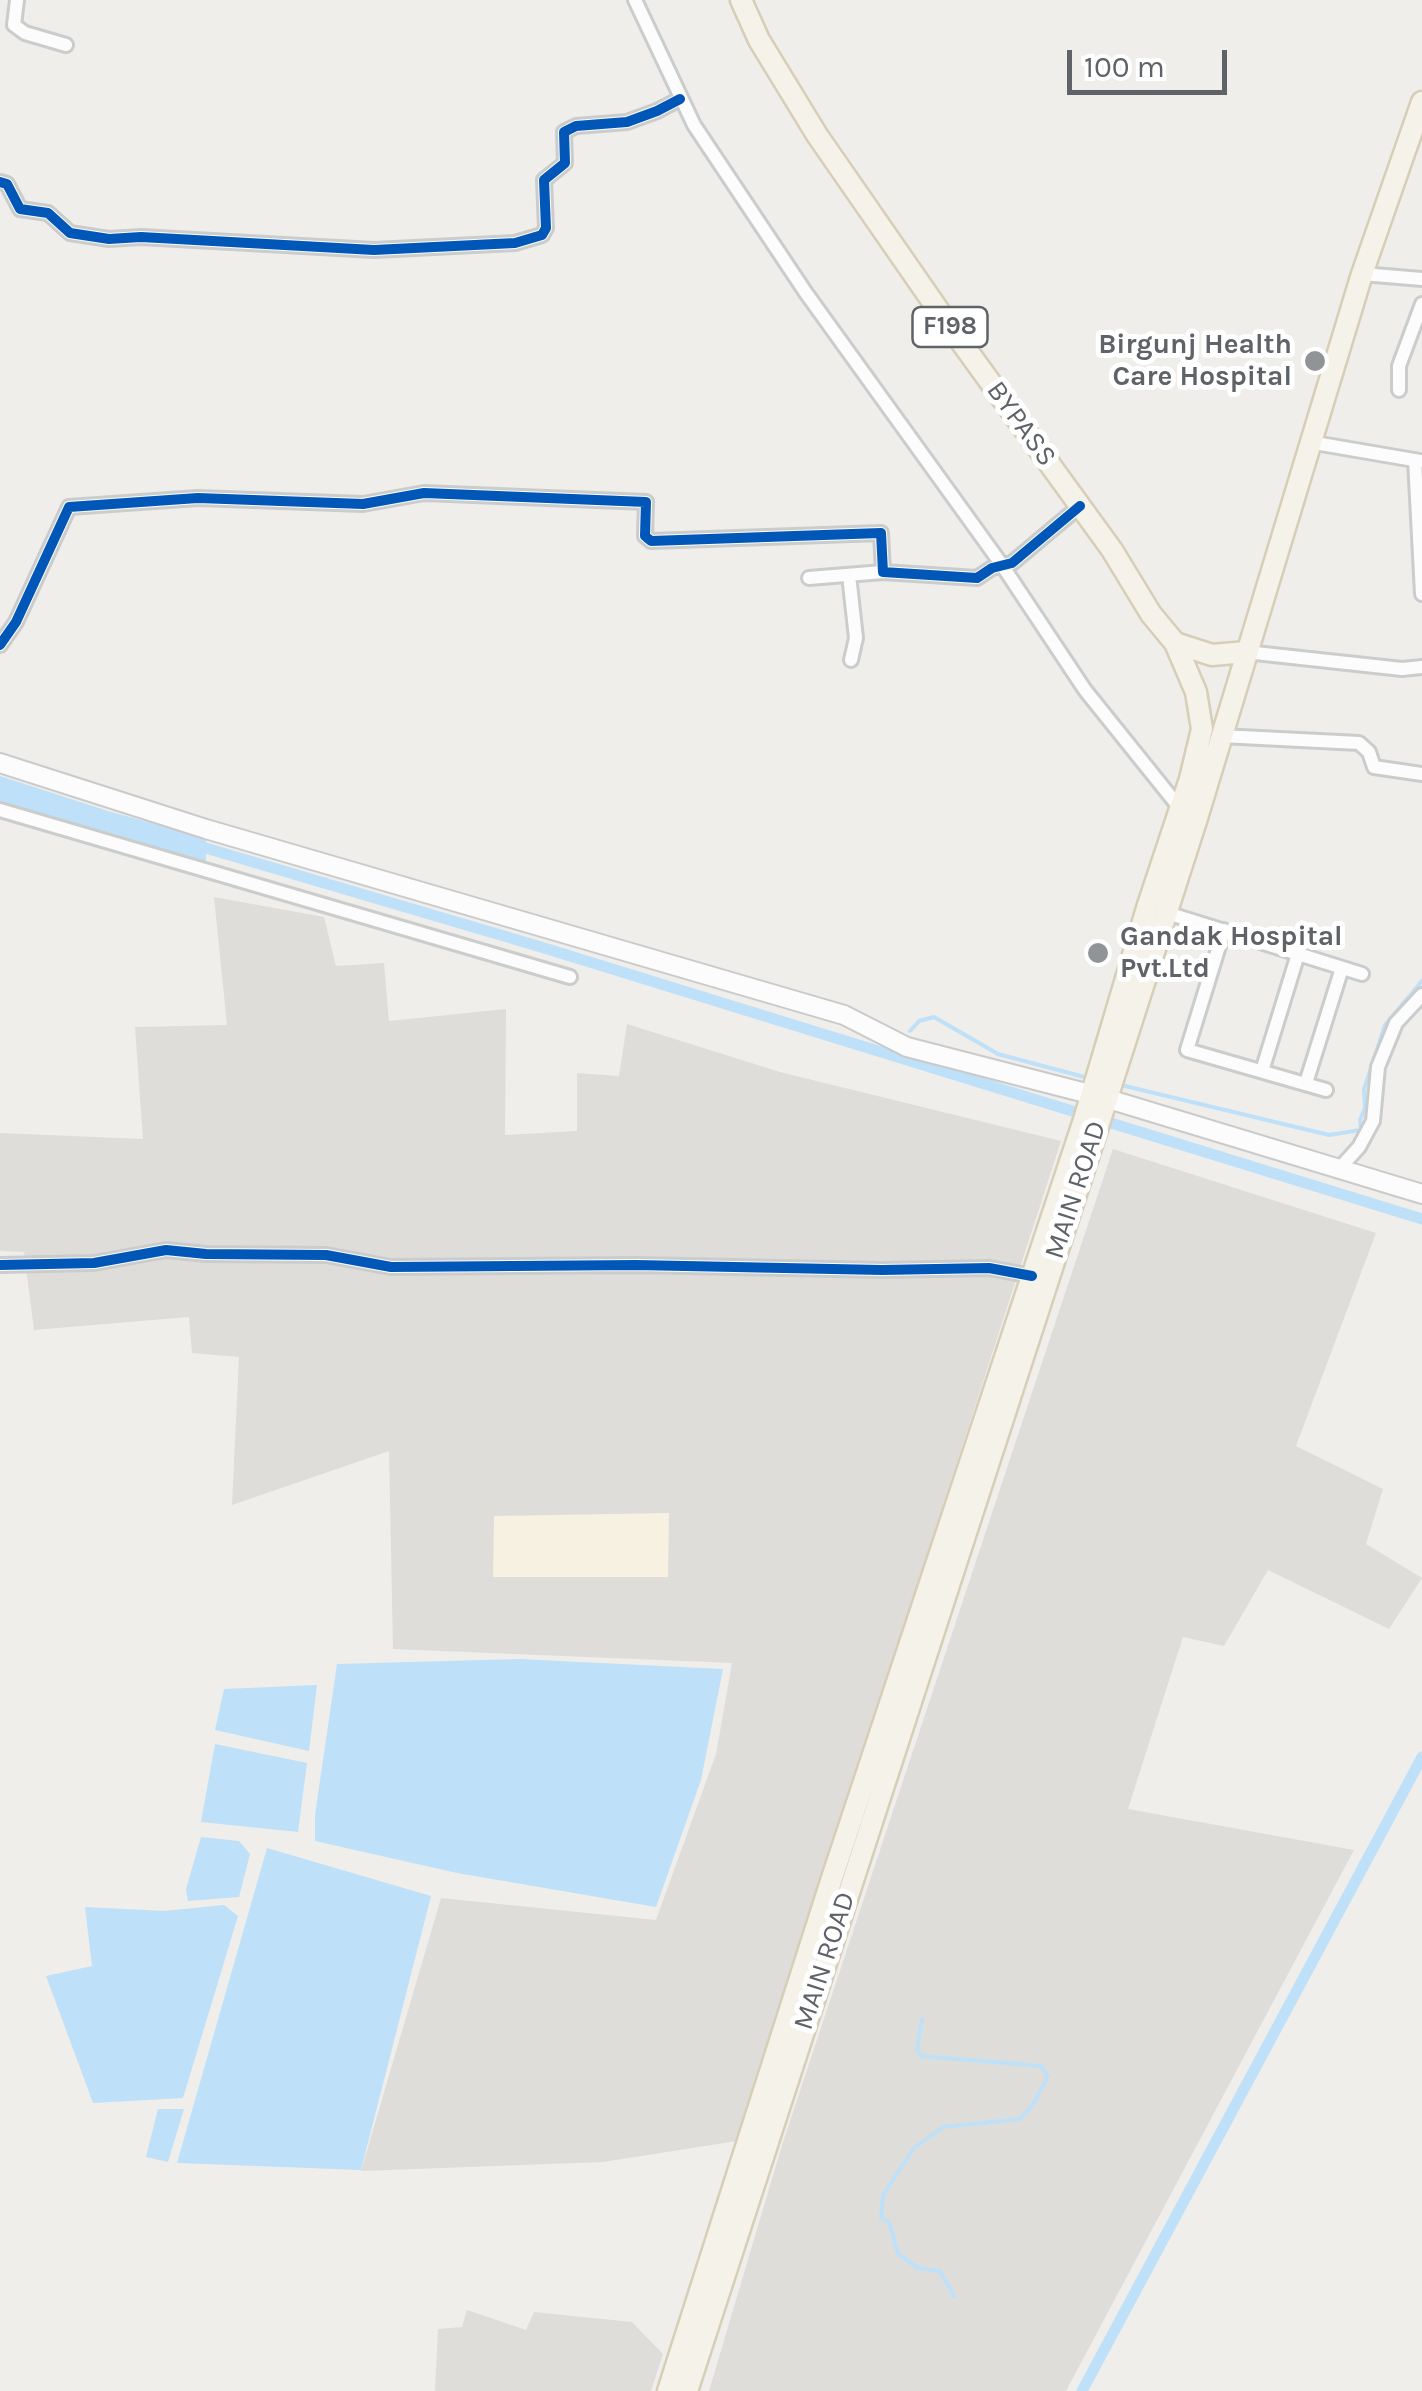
<!DOCTYPE html>
<html>
<head>
<meta charset="utf-8">
<style>
	body { margin:0 }
	#map { position:relative; width:1422px; height:2391px; overflow:hidden; background:#efeeea; font-family:Karla,sans-serif }
	canvas { display:block }
	.scale { position:absolute; left:1067px; top:50px; width:160px; height:45px; box-sizing:border-box; border:5px solid #5f6368; border-top:0; padding-left:12px; font-size:30px; line-height:35px; white-space:nowrap; color:#5f6368; -webkit-text-stroke:8px #fff; paint-order:stroke }
</style>
</head>
<body>
<div id="map">
<canvas width="1422" height="2391"></canvas>
<div class="scale">100 m</div>
</div>
<script>
const context = document.querySelector('canvas').getContext('2d');
context.lineJoin = 'round';
function paint(path, color) { context.fillStyle = color; context.fill(path, 'evenodd'); }
const poly = rows => new Path2D(rows.map(r => 'M' + r).join(''));
function trace(path, color, width, dash) { context.strokeStyle = color; context.lineWidth = width; context.lineCap = dash ? 'butt' : 'round'; context.setLineDash(dash || []); context.stroke(path); }
function label(font, color, halo, rows, align = 'center') {
  context.font = font + ' Karla,sans-serif'; context.lineWidth = 10; context.setLineDash([]); context.textBaseline = 'middle'; context.strokeStyle = halo; context.fillStyle = color; for (const [text, x, y, turn = 0] of rows) {
    context.save(); context.translate(x, y); context.rotate((+turn || 0) * Math.PI / 180); context.textAlign = isNaN(turn) ? turn : align; if (halo) context.strokeText(text, 0, 0); context.fillText(text, 0, 0); context.restore();
  }
}
paint(poly([
	[214,897,324,917,336,966,384,963,389,1021,506,1009,505,1135,577,1131,577,1073,619,1076,627,1024,780,1072,1061,1141,737,2141,603,2162,361,2171,441,1898,656,1920,716,1754,732,1663,393,1649,389,1451,232,1505,239,1357,192,1353,189,1317,34,1330,24,1252,0,1251,0,1133,143,1139,135,1027,227,1025],
	[1113,1149,1376,1233,1296,1446,1383,1489,1366,1544,1422,1578,1389,1629,1268,1570,1224,1646,1183,1637,1128,1809,1354,1850,1066,2391,709,2391,782,2145],
	[467,2310,526,2330,534,2312,632,2322,663,2354,651,2391,435,2391,438,2329,462,2327]
]), '#dfddda');
paint(poly([
	[669,1513,668,1577,493,1577,494,1516]
]), '#f6f1e1');
paint(poly([
	[0,776,108,811,206,838,206,866,0,804],
	[519,1659,723,1669,701,1780,656,1907,457,1873,315,1841,315,1815,337,1664],
	[317,1685,309,1751,215,1730,224,1689],
	[215,1744,307,1763,298,1832,201,1822],
	[201,1837,239,1841,250,1854,239,1897,188,1901,186,1889],
	[267,1848,431,1896,361,2170,177,2163],
	[224,1905,238,1916,183,2098,93,2103,46,1976,92,1966,85,1907,164,1911],
	[158,2109,184,2109,168,2162,146,2157]
]), '#bfe0f9');
trace(poly([
	[910,1031,919,1021,934,1017,998,1054,1088,1078],
	[1121,1085,1329,1135,1361,1130,1360,1120,1365,1108,1364,1089,1385,1025,1422,981],
	[922,2019,917,2050,921,2056,1041,2066,1048,2076,1032,2106,1020,2119,943,2127,914,2148,883,2195,881,2218,889,2222,898,2254,918,2268,940,2271,954,2296]
]), '#bfe0f9', 4);
trace(poly([
	[192,844,541,947,1422,1219],
	[1082,2391,1422,1757]
]), '#bfe0f9', 11);
const street = poly([
	[17,0,14,25,25,33,66,45],
	[635,0,694,125,806,293,1002,565,1085,690,1179,807],
	[0,182,7,184,20,209,48,213,70,233,109,239,141,237,374,250,515,243,542,235,546,228,544,180,565,163,564,132,576,126,627,122,657,111,680,99],
	[1362,274,1422,279],
	[1399,390,1399,366,1422,304],
	[1309,442,1420,461],
	[1415,460,1422,594],
	[849,575,856,638,851,660],
	[809,578,883,572],
	[0,645,16,622,69,507,198,498,363,504,424,493,646,502,645,536,651,541,881,533,883,572,977,578,992,568,1012,563,1080,506],
	[1246,652,1402,669,1422,667],
	[1221,736,1359,743,1369,752,1374,767,1422,774],
	[0,810,570,977],
	[1164,912,1362,974],
	[1224,930,1187,1050,1326,1090],
	[1262,1071,1298,954],
	[1306,1083,1342,968],
	[1339,1169,1359,1147,1373,1121,1378,1067,1396,1023,1422,995],
	[0,1265,94,1263,166,1250,206,1254,326,1255,391,1267,636,1265,882,1270,989,1268,1032,1276]
]);
const secondary = poly([
	[0,763,206,829,844,1015,907,1047,1105,1098,1422,1194]
]);
const primary = poly([
	[1175,643,1212,655,1246,652],
	[668,2391,832,1878,1083,1123,1147,908,1190,779,1202,729,1196,692,1175,643,1151,614,1112,550,948,324,817,135,759,40,741,0],
	[687,2391,1093,1142,1197,818,1362,274,1422,102]
]);
trace(street, '#cbcccc', 18);
trace(secondary, '#cacacb', 22);
trace(primary, '#d7ceb8', 25);
trace(street, '#fdfcfc', 12);
trace(secondary, '#fdfcfc', 18);
trace(primary, '#f4f2e9', 20);
trace(poly([
	[0,182,7,184,20,209,48,213,70,233,109,239,141,237,374,250,515,243,542,235,546,228,544,180,565,163,564,132,576,126,627,122,657,111,680,99],
	[0,645,16,622,69,507,198,498,363,504,424,493,646,502,645,536,651,541,881,533,883,572,977,578,992,568,1012,563,1080,506],
	[0,1265,94,1263,166,1250,206,1254,326,1255,391,1267,636,1265,882,1270,989,1268,1032,1276]
]), '#0057b8', 10);
for (const [x, y, r, color] of [
	[1315,361,12,"#919496"],
	[1098,953,12,"#919496"]
]) { const dot = new Path2D(); dot.arc(x, y, r, 0, 2 * Math.PI); context.fillStyle = color; context.fill(dot); trace(dot, '#fff', 4); }
for (const [x, y, w] of [
	[950,327,75]
]) { const box = new Path2D(); box.roundRect(x - w / 2, y - 20, w, 40, 8); context.fillStyle = '#fff'; context.fill(box); trace(box, '#5f6368', 2.5); }
label('bold 25px', '#5f6368', null, [
	["F198",950,327]
]);
label('bold 28px', '#5f6368', '#fff', [
	["Birgunj Health",1292,345],
	["Care Hospital",1292,377],
	["Gandak Hospital",1120,937,"left"],
	["Pvt.Ltd",1120,969,"left"]
], 'right');
label('28px', '#5f6368', '#fff', [
	["BYPASS",1021,424,54],
	["MAIN ROAD",1076,1190,-72],
	["MAIN ROAD",825,1961,-72]
]);
</script>
</body>
</html>
